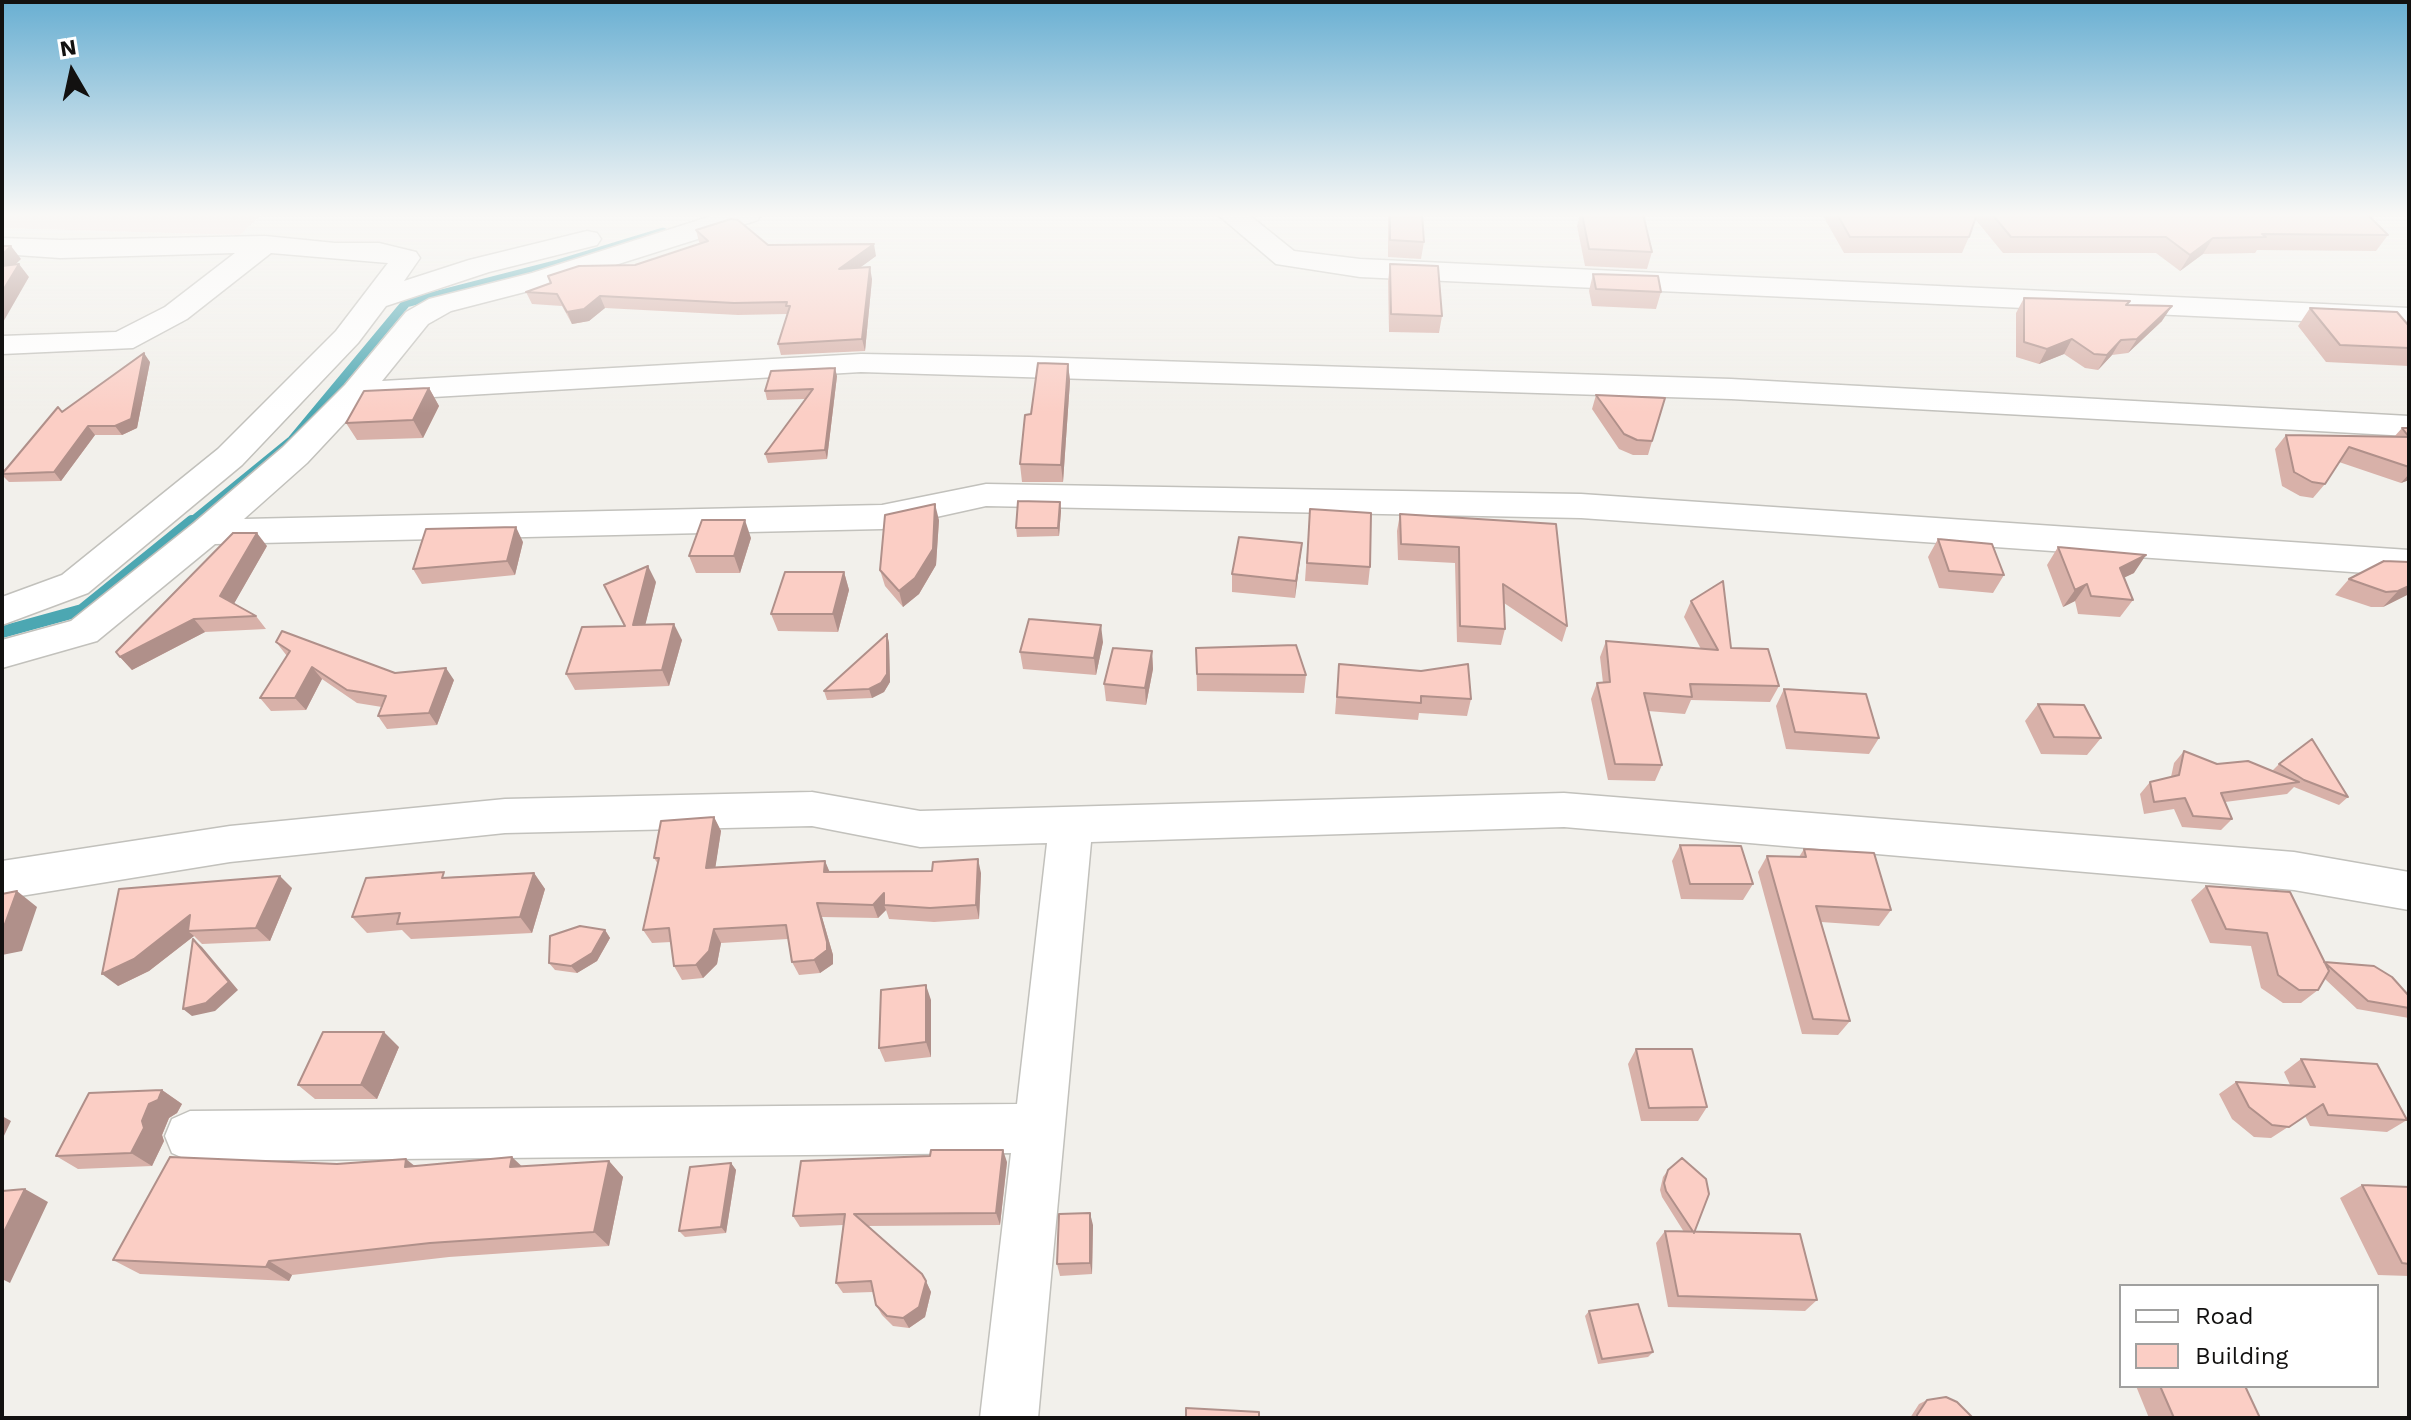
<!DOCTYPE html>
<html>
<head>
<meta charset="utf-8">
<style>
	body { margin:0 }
	#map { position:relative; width:2411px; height:1420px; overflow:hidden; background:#f2f0eb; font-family:"Work Sans",sans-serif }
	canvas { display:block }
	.frame { position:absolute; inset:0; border:4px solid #121110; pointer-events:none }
	.legend { position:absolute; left:2119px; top:1284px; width:260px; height:104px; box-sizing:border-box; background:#fff; border:2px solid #a0a09f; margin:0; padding:10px 14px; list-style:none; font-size:24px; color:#121110 }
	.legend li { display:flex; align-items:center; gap:16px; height:40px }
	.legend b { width:40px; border:2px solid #a0a09f }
	.north { position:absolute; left:32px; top:32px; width:80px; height:80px; -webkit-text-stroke:6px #fff; paint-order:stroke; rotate:351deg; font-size:22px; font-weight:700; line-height:32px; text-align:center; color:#121110 }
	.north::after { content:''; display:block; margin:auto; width:28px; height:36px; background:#121110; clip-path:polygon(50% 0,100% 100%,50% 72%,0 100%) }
</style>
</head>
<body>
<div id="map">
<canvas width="2411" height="1420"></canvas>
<div class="frame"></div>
<ul class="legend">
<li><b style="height:10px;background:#fff"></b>Road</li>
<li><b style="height:22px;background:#fbcec5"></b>Building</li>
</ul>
<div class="north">N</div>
</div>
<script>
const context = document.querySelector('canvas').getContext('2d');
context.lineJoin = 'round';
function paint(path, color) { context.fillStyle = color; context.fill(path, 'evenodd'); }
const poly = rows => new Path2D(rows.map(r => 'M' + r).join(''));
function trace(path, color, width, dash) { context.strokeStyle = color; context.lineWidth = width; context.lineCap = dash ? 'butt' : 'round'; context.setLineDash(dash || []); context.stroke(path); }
paint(poly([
	[2,214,262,214,240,235,2,228]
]), '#fadfde');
trace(poly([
	[190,523,292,440,406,303,558,264,663,232]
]), '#4ca7b2', 9);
trace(poly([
	[2,632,82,610,192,521]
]), '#4ca7b2', 12);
const minor = poly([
	[718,214,761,214,758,220,552,285,451,311,428,324,382,381,861,354,1029,357,1731,379,2409,416,2409,436,1731,399,861,372,365,401,307,463,244,519,882,505,986,484,1581,494,2409,550,2409,576,1581,518,986,506,882,529,215,544,97,641,2,668,2,640,71,621,194,523,283,447,345,385,406,312,429,299,532,273,718,214],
	[1217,214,1248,214,1294,251,1360,259,2409,308,2409,326,1360,277,1276,264,1217,214],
	[587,231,597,233,601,239,597,245,489,272,386,306,358,343,242,465,88,593,2,625,2,597,62,575,218,449,336,331,388,263,271,253,187,319,133,348,2,354,2,336,116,332,165,307,235,253,60,258,2,254,2,238,60,240,265,236,335,243,379,243,416,252,420,258,404,281,469,260,587,231],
	[812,792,920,811,1564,793,2294,852,2409,872,2409,910,2294,890,1564,827,1091,842,1038,1418,980,1418,1011,1153,190,1161,172,1153,165,1136,172,1119,190,1111,1017,1104,1047,843,920,847,812,826,505,833,230,862,2,899,2,861,230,826,505,799,812,792]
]);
trace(minor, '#c2c1bc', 3);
paint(minor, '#fff');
paint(poly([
	[1388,214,1422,214,1424,242,1421,259,1388,257],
	[1580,214,1643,214,1652,252,1647,269,1585,266,1577,226],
	[1822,214,2367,214,2388,235,2376,251,2257,250,2255,253,2203,254,2180,271,2156,253,2003,253,1975,219,1969,237,1962,253,1844,253],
	[696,230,768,245,876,256,859,268,872,279,865,351,781,355,778,344,787,314,738,315,605,308,589,321,572,324,562,306,532,304,526,292,551,283,548,276,635,265,701,244,699,242],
	[1390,264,1442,316,1439,333,1389,332,1388,281],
	[1593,274,1661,292,1656,309,1592,306,1589,291],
	[2024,298,2128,305,2162,321,2128,353,2112,355,2098,370,2085,368,2064,354,2039,364,2016,357,2016,313],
	[2310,308,2409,326,2409,366,2326,362,2298,326],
	[150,362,137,428,122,435,95,435,61,481,9,482,2,475,2,472,62,412],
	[1068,364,1070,381,1063,482,1022,482,1020,464,1031,414],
	[837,376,827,459,768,463,765,454,806,399,767,400,765,391],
	[429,388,439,406,423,438,357,440,346,423],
	[1596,395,1665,398,1648,455,1633,455,1619,449,1592,409],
	[2402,428,2409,428,2409,480,2401,483,2339,462,2325,484,2313,498,2300,496,2282,486,2275,449,2286,435,2394,437],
	[1060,502,1061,511,1059,536,1017,537,1016,528],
	[1310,509,1370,567,1368,585,1305,581],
	[1400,514,1556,524,1567,626,1562,642,1504,603,1505,629,1501,645,1457,642,1455,563,1398,560,1397,531],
	[939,520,936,565,919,594,903,607,885,586,880,570],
	[751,538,740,573,696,573,689,556],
	[1938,539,2004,575,1993,593,1939,588,1928,557],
	[523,542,515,575,422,584,413,569],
	[1302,543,1295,598,1232,592,1232,574],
	[267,546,234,603,256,616,266,629,205,632,132,670,120,657],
	[2058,547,2134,573,2124,577,2133,600,2120,617,2078,614,2075,601,2063,607,2047,565],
	[2409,562,2409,594,2383,607,2371,607,2335,595,2349,579],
	[844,572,849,590,838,632,778,631,771,614],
	[656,582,645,625,682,640,669,686,575,690,566,674,625,626],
	[1691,601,1731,648,1779,686,1770,702,1691,700,1685,714,1648,711,1662,765,1655,781,1608,780,1591,699,1597,683,1603,683,1600,657,1606,641,1701,649,1684,617],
	[887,634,889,643,890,682,884,692,872,698,827,700,824,691],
	[276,642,395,673,454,680,437,725,387,729,378,716,382,707,357,703,322,679,306,710,271,711,260,698,287,656],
	[1103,642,1096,675,1023,669,1020,652],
	[1196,648,1306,675,1304,693,1197,691],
	[1152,651,1153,669,1146,705,1106,701,1104,684],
	[1339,664,1471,699,1467,716,1419,713,1418,720,1335,714],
	[1784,689,1879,738,1869,754,1786,749,1776,706],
	[2038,704,2101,738,2087,755,2041,754,2025,721],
	[2184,751,2217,764,2272,771,2279,764,2348,797,2339,805,2294,787,2287,794,2225,802,2232,819,2221,830,2182,827,2174,809,2144,814,2140,794,2150,782,2171,777,2174,763],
	[714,817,721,831,715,868,825,861,829,872,981,873,979,919,934,922,889,919,886,910,878,918,822,917,833,955,833,964,820,973,799,975,792,962,788,939,721,943,717,964,703,978,682,980,674,966,671,942,652,943,643,930,658,864,654,858],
	[1680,845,1753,884,1743,900,1681,899,1672,861],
	[1804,849,1891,910,1879,926,1821,922,1850,1021,1838,1035,1802,1034,1758,872,1767,856,1799,857],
	[534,873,545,889,532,933,411,939,402,930,367,933,352,917,448,877],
	[2206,886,2325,962,2409,996,2409,1018,2357,1009,2325,979,2318,990,2301,1003,2283,1003,2261,988,2251,946,2210,943,2191,900],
	[292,888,270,941,202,944,194,936,149,971,118,986,119,889],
	[605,930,610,938,597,961,577,973,555,970,549,963],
	[931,1000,931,1057,885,1062,879,1048],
	[399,1047,377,1099,315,1099,298,1085],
	[1636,1049,1707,1107,1698,1121,1641,1121,1628,1064],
	[2301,1059,2407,1120,2387,1132,2310,1126,2305,1116,2271,1138,2254,1137,2232,1119,2219,1094,2236,1082,2290,1085,2284,1072],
	[162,1090,182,1104,177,1113,169,1118,162,1135,164,1141,152,1166,78,1169,56,1156],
	[609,1161,623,1177,609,1246,449,1257,292,1275,289,1281,140,1274,113,1260,337,1164,522,1167],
	[1007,1162,1000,1225,867,1226,922,1274,931,1292,925,1317,909,1328,893,1326,882,1315,876,1305,873,1292,843,1293,836,1283,843,1225,800,1227,793,1216],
	[731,1163,736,1170,726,1233,685,1237,679,1231],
	[1668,1170,1694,1232,1817,1300,1805,1311,1668,1307,1656,1243,1665,1231,1684,1232,1662,1197,1660,1190,1663,1177],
	[2362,1185,2409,1187,2409,1276,2378,1275,2340,1198],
	[1093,1225,1092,1274,1060,1276,1057,1264],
	[1589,1311,1653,1352,1648,1357,1598,1364,1585,1316],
	[2136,1386,2245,1386,2260,1418,2149,1418],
	[1927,1400,1973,1418,1910,1418,1919,1404]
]), '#d8b1a9');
paint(poly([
	[2213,238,2203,254,2180,271,2190,255],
	[874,244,876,256,842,281,839,269],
	[11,246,21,259,2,278,2,255],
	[19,264,29,277,2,324,2,292],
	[870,267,872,279,865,351,862,339],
	[600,296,605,308,589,321,572,324,567,312],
	[2172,306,2162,321,2128,353,2137,339],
	[2072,339,2064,354,2039,364,2047,349],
	[2121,340,2112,355,2098,370,2107,355],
	[144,353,150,362,137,428,122,435,115,426],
	[1068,364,1070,381,1063,482,1061,465],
	[835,368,837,376,827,459,825,450],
	[429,388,439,406,423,438,413,420],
	[88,426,95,435,61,481,54,472],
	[2409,474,2409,480,2401,483],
	[1060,502,1061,511,1059,536,1058,528],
	[935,504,939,520,936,565,919,594,903,607,899,591],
	[745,520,751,538,740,573,734,556],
	[516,527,523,542,515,575,507,561],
	[257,533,267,546,231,609,220,596],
	[1302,543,1300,560,1295,598,1296,581],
	[2146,555,2134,573,2107,586,2120,568],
	[648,566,656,582,641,642,633,625],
	[844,572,849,590,838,632,833,614],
	[2087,584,2075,601,2063,607,2075,590],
	[2409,586,2409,594,2383,607,2398,591],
	[194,619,205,632,132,670,120,657],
	[674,624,682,640,669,686,662,670],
	[1101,625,1103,642,1096,675,1094,658],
	[887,634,889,643,890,682,884,692,872,698,869,689],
	[1152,651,1153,669,1146,705,1145,688],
	[312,667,322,679,306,710,295,698],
	[446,668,454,680,437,725,429,713],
	[714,817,721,831,713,883,706,868],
	[978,859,981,873,979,919,976,905],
	[825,861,831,875,824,872],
	[534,873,545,889,532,933,520,917],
	[280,876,292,888,270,941,256,928],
	[17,891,37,907,22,951,2,955,2,932],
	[884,893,884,905,886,910,878,918,873,905],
	[817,903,822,917,833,955,833,964,820,973,814,960],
	[190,915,188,931,194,936,149,971,118,986,102,974],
	[714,929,721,943,717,964,703,978,696,965],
	[605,930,610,938,597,961,577,973,571,966],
	[193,939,202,947,238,990,215,1011,192,1016,183,1009],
	[926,985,931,1000,931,1057,926,1042],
	[384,1032,399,1047,377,1099,361,1085],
	[162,1090,182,1104,177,1113,169,1118,162,1135,164,1141,152,1166,131,1153,149,1104],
	[2,1116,11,1121,2,1140],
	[1003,1150,1007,1162,1000,1225,996,1213],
	[512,1157,529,1173,510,1167],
	[406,1159,426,1175,405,1167],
	[609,1161,623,1177,609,1246,594,1232],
	[731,1163,736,1170,726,1233,721,1227],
	[25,1189,48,1202,10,1283,2,1279,2,1236],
	[1090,1213,1093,1225,1092,1274,1090,1263],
	[269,1261,292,1275,289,1281,266,1267],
	[926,1281,931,1292,925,1317,909,1328,903,1318]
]), '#b0908a');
const building = poly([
	[1390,214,1422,214,1424,242,1390,240,1390,214],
	[1582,214,1643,214,1652,252,1589,249,1582,214],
	[1837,214,1977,214,1969,237,1850,237,1837,214],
	[1992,214,2367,214,2388,235,2262,234,2266,237,2213,238,2190,255,2166,237,2011,237,1992,214],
	[731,219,738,220,768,245,874,244,839,269,870,267,862,339,778,344,790,306,786,306,787,302,734,303,600,296,584,309,567,312,557,294,526,292,551,283,548,276,579,266,635,265,708,241,696,230,731,219],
	[2,246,11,246,2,255,2,246],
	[19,264,2,292,2,266,19,264],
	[1390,264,1438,266,1442,316,1391,314,1390,264],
	[1593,274,1658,276,1661,292,1596,289,1593,274],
	[2024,298,2130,301,2126,305,2172,306,2137,339,2121,340,2107,355,2094,354,2072,339,2047,349,2024,342,2024,298],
	[2310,308,2397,312,2409,326,2409,348,2340,345,2310,308],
	[144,353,131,419,115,426,88,426,54,472,2,474,58,407,62,412,144,353],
	[1038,363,1068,364,1061,465,1020,464,1025,415,1031,414,1038,363],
	[835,368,825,450,765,454,813,389,765,391,771,371,835,368],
	[429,388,413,420,346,423,364,391,429,388],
	[1596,395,1665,398,1652,441,1637,440,1624,434,1596,395],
	[2402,428,2409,428,2409,437,2402,428],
	[2286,435,2409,437,2409,467,2349,447,2325,484,2312,482,2294,472,2286,435],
	[1018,501,1060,502,1058,528,1016,528,1018,501],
	[935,504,933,549,915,578,899,591,880,570,885,515,935,504],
	[1310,509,1371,513,1370,567,1307,563,1310,509],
	[1400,514,1556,524,1567,626,1503,584,1505,629,1460,626,1459,547,1401,544,1400,514],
	[702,520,745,520,734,556,689,556,702,520],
	[516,527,507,561,413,569,426,529,516,527],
	[233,533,257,533,220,596,256,616,194,619,120,657,116,652,233,533],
	[1239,537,1302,543,1296,581,1232,574,1239,537],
	[1938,539,1992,544,2004,575,1949,571,1938,539],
	[2058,547,2146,555,2120,568,2133,600,2091,596,2087,584,2075,590,2058,547],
	[2384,561,2409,562,2409,586,2398,591,2386,592,2349,579,2384,561],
	[648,566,633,625,674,624,662,670,566,674,582,627,625,626,604,585,648,566],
	[785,572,844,572,833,614,771,614,785,572],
	[1723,581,1731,648,1768,649,1779,686,1690,684,1692,697,1644,693,1662,765,1615,764,1597,683,1610,682,1606,641,1718,650,1691,601,1723,581],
	[1029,619,1101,625,1094,658,1020,652,1029,619],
	[282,631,395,673,446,668,429,713,378,716,386,696,347,690,312,667,295,698,260,698,290,651,276,642,282,631],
	[887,634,887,674,881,683,869,689,824,691,887,634],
	[1296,645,1306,675,1197,674,1196,648,1296,645],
	[1113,648,1152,651,1145,688,1104,684,1113,648],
	[1339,664,1421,671,1468,664,1471,699,1421,696,1421,703,1337,697,1339,664],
	[1784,689,1866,694,1879,738,1795,732,1784,689],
	[2038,704,2084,705,2101,738,2054,737,2038,704],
	[2312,739,2348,797,2304,780,2279,764,2312,739],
	[2184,751,2217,764,2248,761,2299,782,2221,793,2232,819,2193,816,2185,798,2154,802,2150,782,2179,775,2184,751],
	[714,817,706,868,825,861,824,872,932,871,933,862,978,859,976,905,930,908,884,905,884,893,873,905,817,903,827,942,827,950,814,960,792,962,786,925,714,929,709,951,696,965,674,966,669,928,643,930,659,858,654,858,661,821,714,817],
	[1680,845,1741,846,1753,884,1690,884,1680,845],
	[1804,849,1874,853,1891,910,1816,906,1850,1021,1813,1019,1767,856,1806,857,1804,849],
	[444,872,442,878,534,873,520,917,397,924,400,913,352,917,366,878,444,872],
	[280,876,256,928,188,931,190,915,134,959,102,974,119,889,280,876],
	[2206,886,2290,892,2329,971,2318,990,2299,990,2278,975,2267,933,2226,929,2206,886],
	[17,891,2,932,2,894,17,891],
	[580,926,605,930,592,953,571,966,549,963,550,936,580,926],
	[193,939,229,982,206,1003,183,1009,193,939],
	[2324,962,2374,966,2392,977,2409,996,2409,1008,2368,1001,2324,962],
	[926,985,926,1042,879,1048,881,990,926,985],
	[323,1032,384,1032,361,1085,298,1085,323,1032],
	[1636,1049,1692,1049,1707,1107,1649,1108,1636,1049],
	[2301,1059,2377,1064,2407,1120,2328,1115,2323,1104,2289,1127,2272,1125,2249,1107,2236,1082,2315,1087,2301,1059],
	[162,1090,158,1100,149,1104,142,1121,144,1128,131,1153,56,1156,89,1093,162,1090],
	[931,1150,1003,1150,996,1213,854,1214,922,1274,926,1281,919,1307,903,1318,887,1316,876,1305,871,1281,836,1283,845,1214,793,1216,801,1161,930,1156,931,1150],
	[170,1157,337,1164,406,1159,405,1167,512,1157,510,1167,609,1161,594,1232,430,1243,269,1261,266,1267,113,1260,170,1157],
	[1682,1158,1706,1179,1709,1194,1694,1233,1666,1191,1664,1183,1668,1170,1682,1158],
	[731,1163,721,1227,679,1231,690,1167,731,1163],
	[2362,1185,2409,1187,2409,1264,2402,1263,2362,1185],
	[25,1189,2,1236,2,1191,25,1189],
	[1090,1213,1090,1263,1057,1264,1059,1214,1090,1213],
	[1665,1231,1800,1234,1817,1300,1678,1296,1665,1231],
	[1638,1304,1653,1352,1602,1359,1589,1311,1638,1304],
	[2160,1386,2245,1386,2260,1418,2174,1418,2160,1386],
	[1946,1397,1957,1402,1973,1418,1917,1418,1917,1415,1927,1400,1946,1397],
	[1186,1408,1259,1412,1259,1418,1186,1418,1186,1408]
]);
paint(building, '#fbcec5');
trace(building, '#b0908a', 2);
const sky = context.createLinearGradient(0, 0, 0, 413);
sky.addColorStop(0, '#69afd2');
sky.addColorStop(0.52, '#f9f8f6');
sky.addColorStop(1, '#f9f8f600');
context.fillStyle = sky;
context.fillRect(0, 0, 2411, 413);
</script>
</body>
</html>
